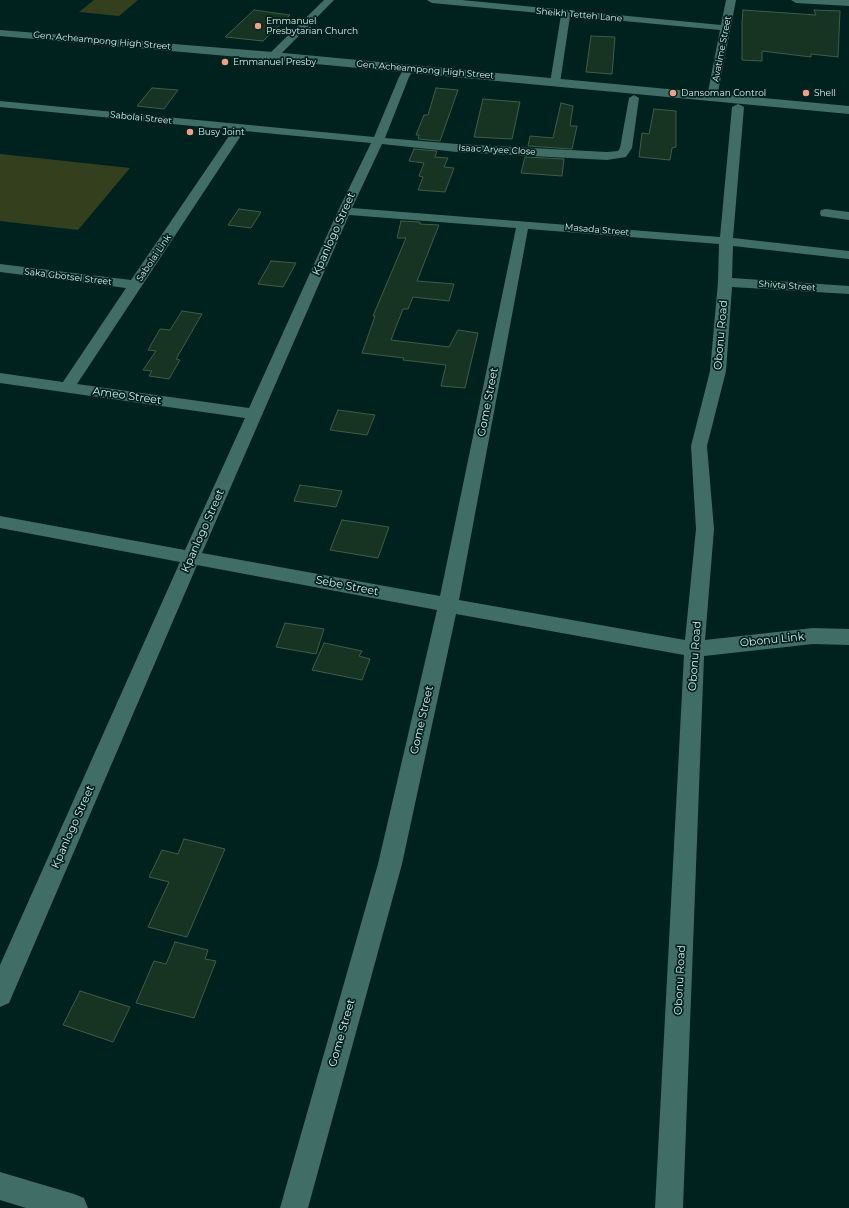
<!DOCTYPE html>
<html>
<head>
<meta charset="utf-8">
<style>
	body { margin:0 }
	canvas { display:block; background:#00221e }
</style>
</head>
<body>
<canvas width="849" height="1208"></canvas>
<script>
const context = document.querySelector('canvas').getContext('2d');
context.lineJoin = 'round';
function paint(path, color) { context.fillStyle = color; context.fill(path, 'evenodd'); }
const poly = rows => new Path2D(rows.map(r => 'M' + r).join(''));
function trace(path, color, width, dash) { context.strokeStyle = color; context.lineWidth = width; context.lineCap = dash ? 'butt' : 'round'; context.setLineDash(dash || []); context.stroke(path); }
function label(font, color, halo, rows, align = 'center') {
  context.font = font + ' Montserrat,sans-serif'; context.lineWidth = 3.5; context.setLineDash([]); context.textBaseline = 'middle'; context.strokeStyle = halo; context.fillStyle = color; for (const [text, x, y, turn = 0] of rows) {
    context.save(); context.translate(x, y); context.rotate((+turn || 0) * Math.PI / 180); context.textAlign = isNaN(turn) ? turn : align; if (halo) context.strokeText(text, 0, 0); context.fillText(text, 0, 0); context.restore();
  }
}
paint(poly([
	[94,0,138,0,119,16,79,12],
	[0,154,130,168,78,230,0,221]
]), '#343f1e');
const building = poly([
	[254,10,290,15,263,41,225,37,254,10],
	[743,10,816,15,814,10,840,11,838,57,811,54,811,57,762,51,762,61,742,60,742,23,743,10],
	[591,36,615,37,612,74,586,72,591,36],
	[152,88,178,90,164,109,137,106,152,88],
	[436,88,458,90,440,141,418,139,419,135,416,135,424,115,428,115,436,88],
	[483,99,520,102,512,139,474,137,483,99],
	[561,103,573,106,570,126,577,126,572,149,528,146,530,136,553,138,561,103],
	[654,109,676,111,676,147,672,148,670,160,639,157,642,133,649,134,654,109],
	[414,149,437,151,435,157,448,158,444,167,454,168,445,192,418,190,423,177,419,176,424,163,409,161,414,149],
	[525,157,564,159,562,176,521,173,525,157],
	[239,209,261,212,251,228,228,225,239,209],
	[401,221,420,222,420,224,439,225,417,281,454,284,449,301,413,297,408,309,403,309,391,340,449,347,458,330,478,333,465,388,441,386,446,365,403,360,404,358,362,353,375,316,373,316,406,238,397,238,401,221],
	[271,261,296,263,283,287,258,284,271,261],
	[182,311,202,314,176,359,180,360,169,379,149,376,152,371,143,370,156,351,148,350,160,329,170,330,182,311],
	[338,410,375,415,367,435,330,430,338,410],
	[300,485,342,491,336,507,294,501,300,485],
	[342,520,389,527,378,558,330,550,342,520],
	[285,623,324,629,316,654,276,647,285,623],
	[324,643,362,651,359,656,370,659,362,680,312,670,324,643],
	[184,839,225,849,187,937,148,927,169,882,149,877,162,850,178,854,184,839],
	[175,942,208,950,205,959,216,961,194,1018,136,1003,154,961,166,964,175,942],
	[80,991,130,1007,113,1042,63,1025,80,991]
]);
paint(building, '#163421');
trace(building, '#3e5c48', 1);
paint(poly([
	[324,0,334,0,277,58,269,58,268,56,269,54,324,0],
	[427,0,462,0,721,25,726,0,736,0,717,97,712,100,707,97,720,30,570,16,560,83,555,86,550,83,561,15,432,3,427,0],
	[791,0,849,0,849,6,796,3,791,0],
	[409,66,414,69,409,77,385,138,457,144,607,152,618,151,620,148,629,98,634,95,639,98,632,148,626,157,607,160,457,152,382,144,352,208,720,237,732,107,738,104,744,107,733,238,849,251,849,259,733,246,732,278,849,286,849,294,732,287,726,371,707,446,714,529,705,640,813,628,849,629,849,645,813,644,704,656,683,1208,655,1208,684,655,456,614,402,864,308,1208,280,1208,378,864,437,610,197,565,9,1003,0,1007,0,965,180,562,0,528,0,516,185,550,245,418,0,383,0,373,63,382,126,288,0,272,0,264,131,280,233,130,0,107,0,101,374,137,399,77,405,67,409,66],
	[244,131,371,143,338,211,249,408,77,384,244,131],
	[349,215,516,228,440,596,202,553,349,215],
	[528,229,719,244,718,282,710,371,691,446,696,529,685,640,459,600,528,229],
	[826,209,849,212,849,220,821,216,820,213,821,210,826,209],
	[0,1172,74,1194,84,1198,88,1208,26,1208,0,1200,0,1172]
]), '#416d67');
paint(poly([
	[0,30,273,52,849,106,849,114,273,60,0,36,0,30]
]), '#416d67');
for (const [x, y, r, color] of [
	[258,26,4,"#f49e8a"],
	[225,62,4,"#f49e8a"],
	[673,93,4,"#f49e8a"],
	[806,93,4,"#f49e8a"],
	[190,132,4,"#f49e8a"]
]) { const dot = new Path2D(); dot.arc(x, y, r, 0, 2 * Math.PI); context.fillStyle = color; context.fill(dot); trace(dot, '#00221e', 1.5); }
label('9px', '#d8efeb', '#00221e', [
	["Sheikh Tetteh Lane",579,15,5],
	["Gen. Acheampong High Street",102,41,5],
	["Avatime Street",722,49,-79],
	["Gen. Acheampong High Street",425,70,5],
	["Sabolai Street",141,118,6],
	["Isaac Aryee Close",497,150,3],
	["Masada Street",597,230,5],
	["Sabolai Link",154,258,-56],
	["Saka Gbotsei Street",68,277,7],
	["Shivta Street",787,286,4]
]);
label('9px', '#d8efeb', '#00221e', [
	["Emmanuel",266,21],
	["Presbytarian Church",266,31],
	["Emmanuel Presby",233,62],
	["Dansoman Control",681,93],
	["Shell",814,93],
	["Busy Joint",198,132]
], 'left');
label('11px', '#d8efeb', '#00221e', [
	["Kpanlogo Street",334,234,-66],
	["Obonu Road",721,335,-85],
	["Ameo Street",127,396,8],
	["Gome Street",488,402,-79],
	["Kpanlogo Street",203,531,-66],
	["Sebe Street",347,586,11],
	["Obonu Link",772,640,-6],
	["Obonu Road",695,656,-86],
	["Gome Street",422,720,-77],
	["Kpanlogo Street",73,827,-66],
	["Obonu Road",680,980,-87],
	["Gome Street",342,1033,-74]
]);
</script>
</body>
</html>
